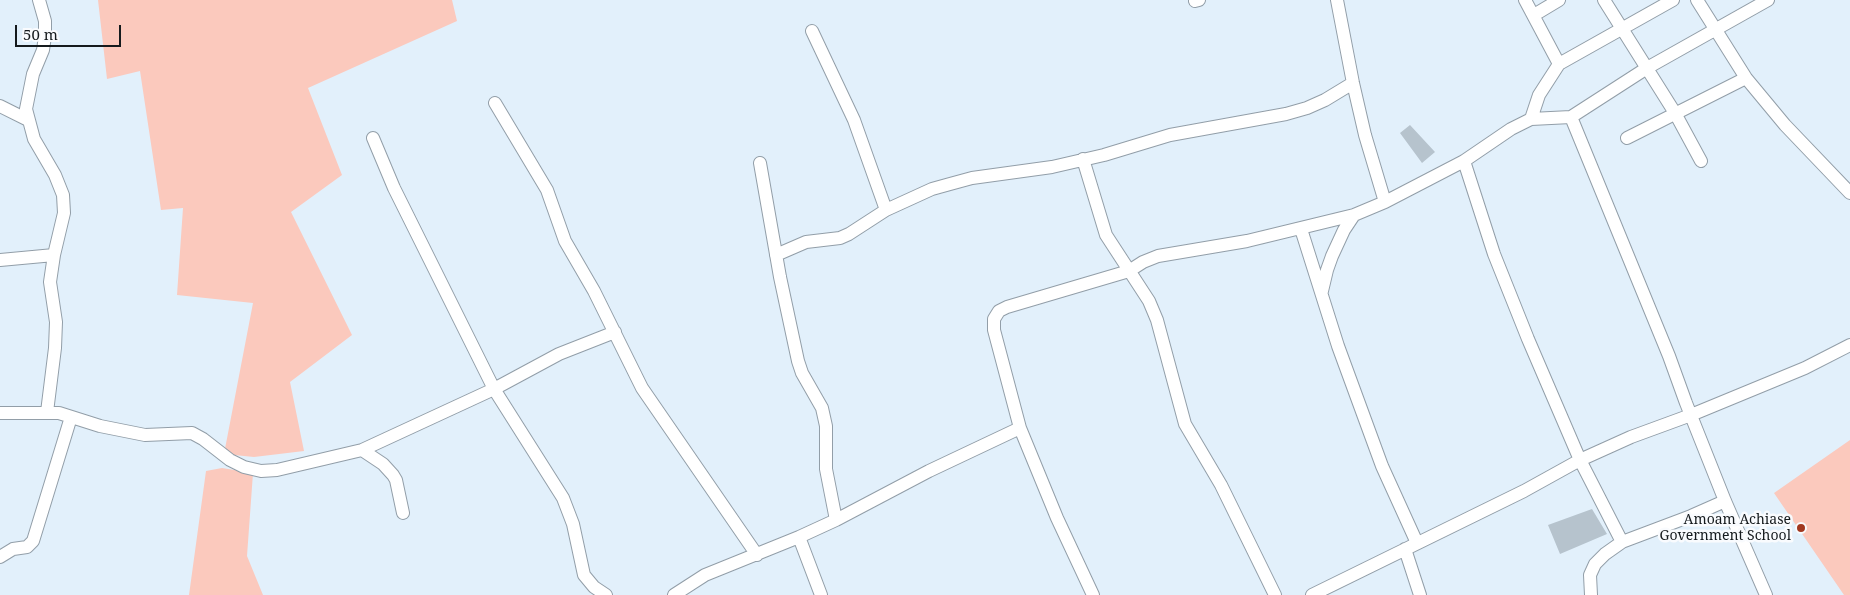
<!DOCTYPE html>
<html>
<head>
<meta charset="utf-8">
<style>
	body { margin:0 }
	#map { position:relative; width:1850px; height:595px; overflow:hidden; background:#e2f0fb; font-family:"Noto Serif",serif }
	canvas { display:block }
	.scale { position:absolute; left:15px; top:25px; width:106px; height:22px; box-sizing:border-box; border:2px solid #151a1d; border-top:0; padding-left:6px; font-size:15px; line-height:18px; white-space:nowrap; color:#151a1d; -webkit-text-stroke:4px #f9fbfe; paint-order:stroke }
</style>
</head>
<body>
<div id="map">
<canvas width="1850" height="595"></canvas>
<div class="scale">50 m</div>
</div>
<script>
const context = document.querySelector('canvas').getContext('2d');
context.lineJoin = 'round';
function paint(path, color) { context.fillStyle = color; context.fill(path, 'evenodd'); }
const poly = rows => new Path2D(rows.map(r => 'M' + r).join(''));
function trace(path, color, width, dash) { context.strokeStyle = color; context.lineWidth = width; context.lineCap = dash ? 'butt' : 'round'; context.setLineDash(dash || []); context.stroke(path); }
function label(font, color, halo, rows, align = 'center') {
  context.font = font + ' "Noto Serif",serif'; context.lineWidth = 5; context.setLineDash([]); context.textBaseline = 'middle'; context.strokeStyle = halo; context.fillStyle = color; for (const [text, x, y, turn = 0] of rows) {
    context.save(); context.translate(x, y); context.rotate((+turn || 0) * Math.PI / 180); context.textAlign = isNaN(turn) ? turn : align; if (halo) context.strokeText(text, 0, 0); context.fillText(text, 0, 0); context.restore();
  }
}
paint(poly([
	[98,0,452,0,457,21,308,88,342,175,291,212,352,335,290,382,304,451,254,457,224,454,253,303,177,295,183,208,161,210,140,71,107,79],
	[1850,440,1850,595,1844,595,1774,493],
	[222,468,253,473,247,556,263,595,189,595,206,471]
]), '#fbc9bd');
paint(poly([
	[1410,125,1435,152,1422,163,1400,133],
	[1592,509,1607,534,1560,554,1548,525]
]), '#b6c3cd');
const minor = poly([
	[39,0,45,21,45,36,43,50,33,74,26,109,34,139,55,175,63,195,64,213,54,255,50,282,56,322,55,348,47,412],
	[1337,0,1353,83,1365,135,1385,202],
	[1525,0,1559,64,1539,95,1531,119],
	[1604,0,1675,113,1701,161],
	[1697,0,1746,78,1785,125,1850,193],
	[1195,1,1199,0],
	[1534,15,1559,0],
	[812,31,854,120,886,210],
	[1559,64,1673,0],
	[495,103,547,190,565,241,594,291,642,388,757,555],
	[0,106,28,120],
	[1571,117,1669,356,1686,403,1725,501,1766,595],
	[373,138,394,188,494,389,563,498,573,524,584,575,594,587,606,595],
	[1627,138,1746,78],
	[1083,159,1106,235,1149,301,1157,320,1185,424,1221,485,1275,595],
	[1464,161,1494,254,1528,339,1580,460,1622,542],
	[760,163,780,277,798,361,802,373,822,408,826,426,826,469,836,520],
	[1301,229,1338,346,1382,466,1417,543],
	[776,255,806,242,840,238,849,234,886,210,932,189,950,184,972,178,1052,167,1104,155,1170,135,1286,114,1307,108,1325,100,1353,83],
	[0,260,54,255],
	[1322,291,1327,270,1332,256,1344,230,1354,215],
	[0,413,59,413,100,426,145,435,192,433,203,439,230,460,244,467,261,471,277,470,362,450,494,389,559,354,615,332],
	[362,450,383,464,393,475,396,480,403,513],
	[799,537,821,595],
	[1405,549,1420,595],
	[0,557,13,549,27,547,33,541,71,417],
	[674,595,705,575,799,537,836,520,929,471,1020,428],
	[1093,595,1057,518,1020,428,994,330,994,319,999,311,1007,307,1129,271,1143,262,1158,256,1247,241,1354,215,1385,202,1464,161,1511,129,1531,119,1571,117,1647,68,1768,0],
	[1312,595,1524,491,1580,460,1631,437,1691,415,1805,368,1850,345],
	[1591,595,1590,575,1595,564,1605,554,1622,542,1691,516,1725,501]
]);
trace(minor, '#929ea8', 14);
trace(minor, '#fff', 12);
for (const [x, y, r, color] of [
	[1801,528,5,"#a13820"]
]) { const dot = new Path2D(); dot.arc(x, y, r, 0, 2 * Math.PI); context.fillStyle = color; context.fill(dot); trace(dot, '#f9fbfe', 2); }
label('14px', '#151a1d', '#f9fbfe', [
	["Amoam Achiase",1791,520],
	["Government School",1791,536]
], 'right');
</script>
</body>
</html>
